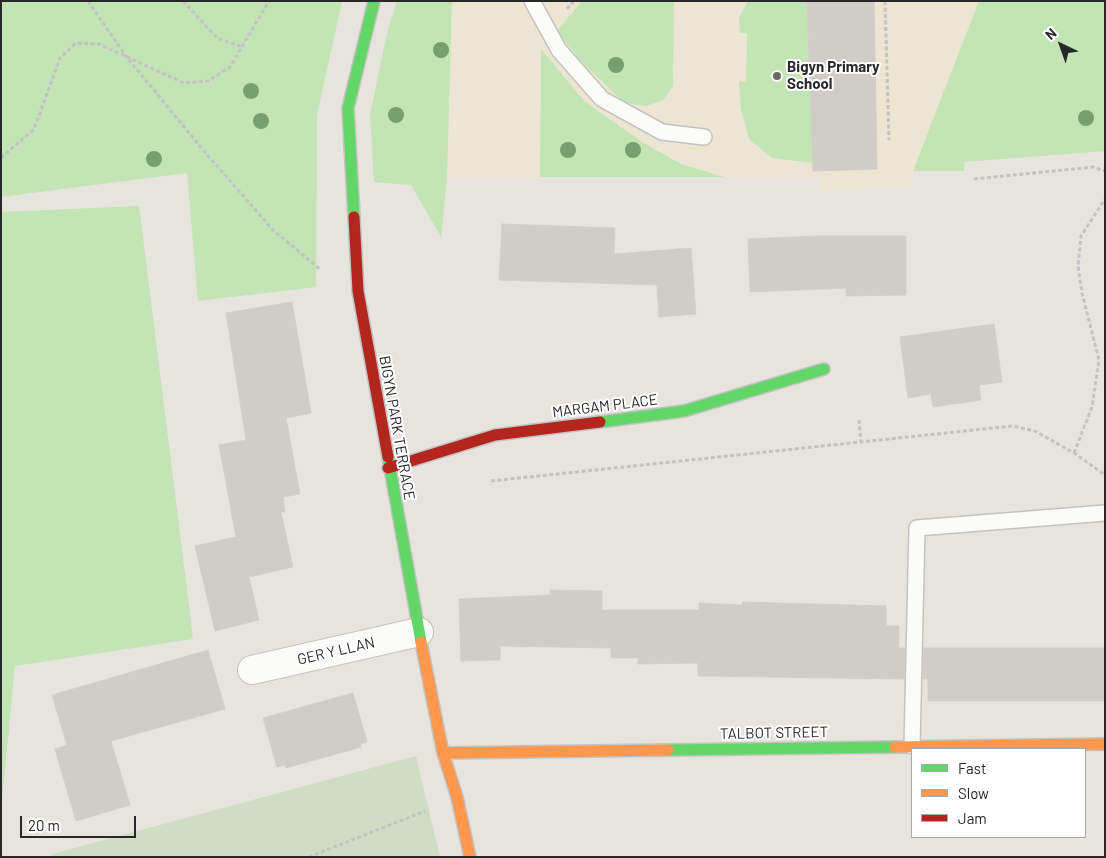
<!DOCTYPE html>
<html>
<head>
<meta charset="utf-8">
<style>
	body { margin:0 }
	#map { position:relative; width:1106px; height:858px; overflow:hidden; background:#e7e4dd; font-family:Barlow,sans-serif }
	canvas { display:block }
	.frame { position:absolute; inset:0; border:2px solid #282828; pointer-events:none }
	.legend { position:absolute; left:911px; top:748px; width:175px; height:90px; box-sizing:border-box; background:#fff; border:1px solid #a9a9a9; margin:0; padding:6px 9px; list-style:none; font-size:15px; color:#282828 }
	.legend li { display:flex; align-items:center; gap:10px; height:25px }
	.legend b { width:25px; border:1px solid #a9a9a9 }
	.north { position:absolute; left:1036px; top:20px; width:50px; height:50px; -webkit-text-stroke:4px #fff; paint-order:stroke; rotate:318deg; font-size:14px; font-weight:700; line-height:20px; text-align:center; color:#282828 }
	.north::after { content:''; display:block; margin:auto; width:18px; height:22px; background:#282828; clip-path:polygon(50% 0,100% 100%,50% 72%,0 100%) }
	.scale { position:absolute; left:20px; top:816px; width:116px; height:22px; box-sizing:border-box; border:2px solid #282828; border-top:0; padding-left:6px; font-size:15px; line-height:18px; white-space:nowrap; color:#282828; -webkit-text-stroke:4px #fff; paint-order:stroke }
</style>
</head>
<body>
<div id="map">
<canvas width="1106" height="858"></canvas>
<div class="frame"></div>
<ul class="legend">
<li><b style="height:6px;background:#63d668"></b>Fast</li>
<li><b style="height:6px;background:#ff974d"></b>Slow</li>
<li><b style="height:6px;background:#b3261e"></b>Jam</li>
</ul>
<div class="north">N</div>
<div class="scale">20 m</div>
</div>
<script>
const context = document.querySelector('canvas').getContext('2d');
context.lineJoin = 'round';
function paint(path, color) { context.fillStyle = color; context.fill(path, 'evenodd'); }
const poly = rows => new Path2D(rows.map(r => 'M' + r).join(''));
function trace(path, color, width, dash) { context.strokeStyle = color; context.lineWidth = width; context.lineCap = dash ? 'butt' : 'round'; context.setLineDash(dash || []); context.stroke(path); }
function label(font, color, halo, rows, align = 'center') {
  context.font = font + ' Barlow,sans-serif'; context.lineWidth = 4; context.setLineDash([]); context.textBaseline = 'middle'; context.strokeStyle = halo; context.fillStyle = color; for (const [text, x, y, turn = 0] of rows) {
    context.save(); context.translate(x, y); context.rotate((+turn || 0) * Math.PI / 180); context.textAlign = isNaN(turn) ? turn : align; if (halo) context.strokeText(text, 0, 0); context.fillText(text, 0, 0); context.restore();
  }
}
paint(poly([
	[452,1,1105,1,1105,151,965,162,964,171,913,171,909,187,820,190,820,177,447,177]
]), '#ebe5d1');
paint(poly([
	[1,1,342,1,317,115,316,287,198,301,187,173,1,197],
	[397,1,452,1,447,177,441,237,411,185,374,182,370,115,387,33],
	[582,1,674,1,673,86,663,100,646,106,625,103,581,61,557,31],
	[748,1,807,1,813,163,772,158,749,139,741,109,739,82,746,81,747,33,740,33,739,18],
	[979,1,1105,1,1105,151,965,162,964,171,913,171],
	[541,49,584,101,642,142,681,164,724,177,540,177],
	[139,206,193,639,15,666,1,810,1,212]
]), '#c3e4b4');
paint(poly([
	[416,756,440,857,52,857,52,854]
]), '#d0dcc4');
const building = poly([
	[807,1,874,1,877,169,813,171,807,1],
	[502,224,615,228,614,254,691,248,696,314,659,317,657,285,499,280,502,224],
	[817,236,906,236,906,295,846,296,846,288,750,292,748,239,817,236],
	[292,302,311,413,286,418,300,494,283,497,285,512,281,512,293,567,249,577,259,620,215,631,195,546,236,537,219,445,246,440,226,313,292,302],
	[994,324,1002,382,979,385,981,400,933,407,931,394,908,398,900,337,994,324],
	[550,590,602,591,602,610,699,610,699,603,742,605,743,602,886,606,886,626,899,626,899,648,905,648,904,679,698,676,698,663,638,664,638,658,611,658,611,648,500,646,500,660,461,661,459,599,550,595,550,590],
	[924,648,1105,648,1105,701,928,701,928,679,923,679,924,648],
	[208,650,225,709,111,741,130,805,76,821,55,749,67,745,52,695,208,650],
	[353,693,367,742,360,744,361,747,286,768,285,765,277,767,263,718,353,693]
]);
paint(building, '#d0cdc8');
trace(building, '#d2cfc9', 1);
const lane = poly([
	[532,1,559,50,602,99,662,132,704,137],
	[912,746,917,528,1105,513]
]);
const street = poly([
	[252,670,419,632]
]);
const fast = poly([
	[354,217,348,108,374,1],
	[600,422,684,411,824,369],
	[388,457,421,642],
	[668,750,895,747]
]);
const slow = poly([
	[421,642,443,753,457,797,470,857],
	[895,747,1105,744],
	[443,753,668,750]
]);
const jam = poly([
	[354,217,358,291,388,457],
	[388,468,495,435,600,422]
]);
trace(lane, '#c4c3c3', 18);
trace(street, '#c4c3c3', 30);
trace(fast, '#c4c3c3', 14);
trace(slow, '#c4c3c3', 14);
trace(jam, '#c4c3c3', 14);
trace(poly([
	[88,1,125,55,204,151,273,230,321,270],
	[183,1,217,38,243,47],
	[885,1,889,140],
	[567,9,574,1],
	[1,158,34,129,60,58,76,43,99,44,184,83,208,81,230,67,269,1],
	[974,179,1093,167,1105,171],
	[859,420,861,443],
	[1074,453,1092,407,1099,360,1082,293,1078,266,1081,236,1105,199],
	[491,481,1012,426,1035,431,1074,453,1105,475],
	[309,857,425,811]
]), '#c4c3c3', 3, [4, 2.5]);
trace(lane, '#fbfbfa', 15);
trace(street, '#fbfbfa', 28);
trace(fast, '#63d668', 11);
trace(slow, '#ff974d', 11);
trace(jam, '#b3261e', 11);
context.fillStyle = '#789f70';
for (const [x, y] of [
	[441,50],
	[616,65],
	[251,91],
	[396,115],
	[1086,118],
	[261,121],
	[568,150],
	[633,150],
	[154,159]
]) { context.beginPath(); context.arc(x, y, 8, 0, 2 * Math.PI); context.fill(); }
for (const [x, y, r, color] of [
	[777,76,5,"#6b6a67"]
]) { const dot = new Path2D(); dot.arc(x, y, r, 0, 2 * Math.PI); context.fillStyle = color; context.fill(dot); trace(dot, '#fff', 2); }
label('bold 15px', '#282828', '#fff', [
	["Bigyn Primary",787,67],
	["School",787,84]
], 'left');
label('15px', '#282828', '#fff', [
	["MARGAM PLACE",605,406,-7],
	["BIGYN PARK TERRACE",397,428,80],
	["GER Y LLAN",336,651,-13],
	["TALBOT STREET",774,733,-1]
]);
</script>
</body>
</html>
